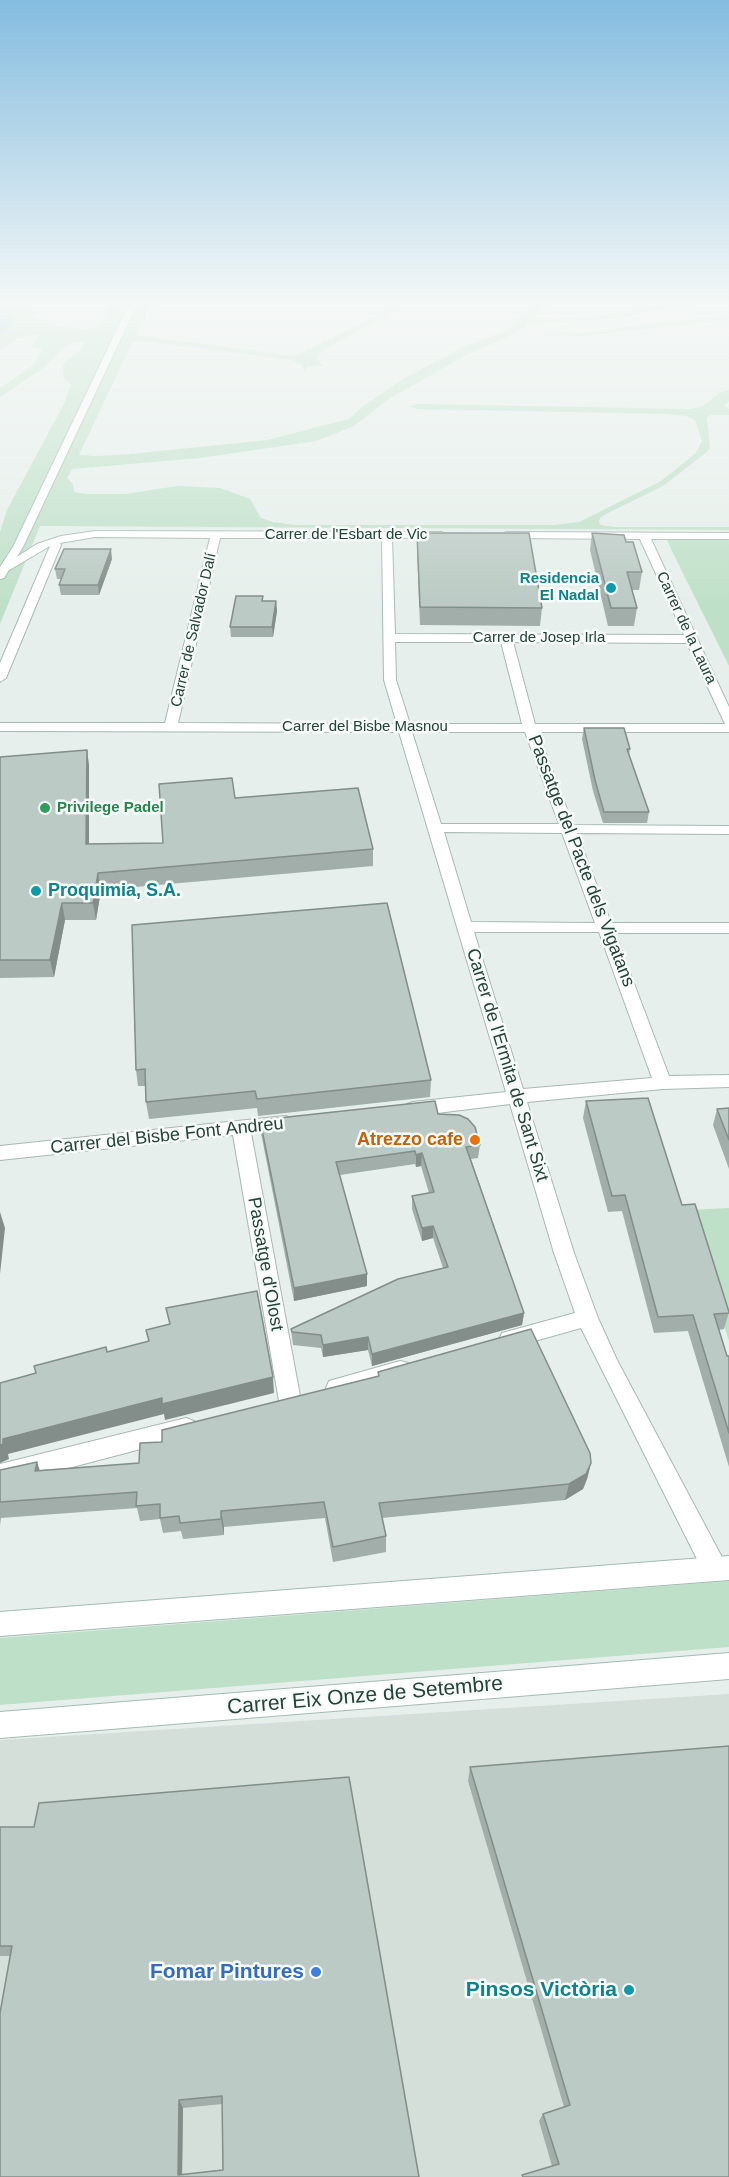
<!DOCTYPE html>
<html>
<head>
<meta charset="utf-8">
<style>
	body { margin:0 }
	canvas { display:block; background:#e6efeb }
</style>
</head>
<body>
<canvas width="729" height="2177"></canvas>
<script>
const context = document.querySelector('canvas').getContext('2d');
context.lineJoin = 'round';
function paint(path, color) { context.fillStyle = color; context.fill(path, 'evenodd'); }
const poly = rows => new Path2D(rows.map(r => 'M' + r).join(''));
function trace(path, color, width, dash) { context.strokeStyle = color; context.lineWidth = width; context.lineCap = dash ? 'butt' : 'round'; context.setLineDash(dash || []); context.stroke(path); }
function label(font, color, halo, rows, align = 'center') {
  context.font = font + ' Arial,sans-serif'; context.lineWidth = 5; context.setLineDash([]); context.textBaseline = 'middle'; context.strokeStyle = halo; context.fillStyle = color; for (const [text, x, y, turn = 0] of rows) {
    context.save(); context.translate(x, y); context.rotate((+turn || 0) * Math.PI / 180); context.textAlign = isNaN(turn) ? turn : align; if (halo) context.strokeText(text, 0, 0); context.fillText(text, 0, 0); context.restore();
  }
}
paint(poly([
	[729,1694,729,2177,0,2177,0,1740]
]), '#d4dfda');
paint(poly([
	[0,300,16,300,37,319,54,326,87,330,99,326,104,320,110,309,108,300,155,300,136,335,290,356,300,354,393,308,405,306,323,350,317,359,323,366,308,367,304,371,302,365,293,360,152,342,133,341,79,455,96,456,131,454,267,440,349,419,363,406,405,378,463,347,507,331,537,300,550,300,534,318,553,320,601,316,692,300,711,300,609,319,529,324,505,338,468,354,387,400,354,426,316,441,200,458,72,469,67,478,73,484,74,492,86,494,126,494,177,486,220,488,250,499,261,518,273,522,295,525,554,525,579,522,661,481,696,453,702,441,695,420,686,416,667,414,418,409,407,406,420,404,690,409,702,407,719,393,729,390,729,401,724,406,729,409,729,415,710,415,707,418,710,448,708,451,663,486,608,513,600,518,599,522,601,525,615,527,729,527,729,530,40,526,0,624,0,532,7,510,65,402,71,384,63,377,63,364,82,349,84,342,75,342,63,348,46,366,0,397,0,388,32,366,43,350,31,347,40,335,38,334,18,338,0,350],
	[729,316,729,319,584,336,535,334,590,333,640,325],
	[665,535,729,536,729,666,672,551],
	[729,1208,729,1341,688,1210],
	[729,1581,729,1647,0,1705,0,1638]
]), '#bfe0c8');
paint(poly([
	[0,310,7,312,14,321,7,330,0,332,0,310]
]), '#8ec9d4');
const street = poly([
	[95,531,442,532,447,535,446,537,392,538,395,634,684,635,640,539,506,538,501,535,506,532,729,533,729,539,651,539,729,707,729,732,538,732,573,825,729,826,729,834,577,833,611,923,729,923,729,933,615,933,669,1076,729,1075,729,1087,663,1089,527,1102,574,1253,598,1318,617,1360,724,1561,727,1569,724,1577,715,1581,706,1577,581,1328,510,1348,502,1345,499,1339,502,1333,575,1313,554,1253,510,1104,413,1116,407,1114,404,1109,407,1104,413,1102,506,1092,399,732,0,731,0,723,165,723,210,538,95,537,60,543,61,545,6,678,0,682,0,663,50,546,11,569,7,570,1,567,37,544,61,536,95,531],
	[220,538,382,538,384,680,397,724,178,723,220,538],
	[395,642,501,642,522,724,410,724,396,680,395,642],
	[513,642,687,643,725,724,535,724,513,642],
	[412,732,525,732,559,824,441,824,412,732],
	[444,832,562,833,595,923,471,922,444,832],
	[474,932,599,932,652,1078,523,1089,474,932],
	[285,1116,292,1118,294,1123,292,1128,251,1133,301,1401,298,1408,290,1411,282,1408,279,1401,233,1135,0,1160,0,1146,285,1116],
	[400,1361,408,1363,411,1370,408,1377,337,1398,329,1395,326,1388,329,1381,400,1361],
	[186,1418,194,1421,197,1428,194,1435,0,1486,0,1464,186,1418]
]);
const secondary = poly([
	[131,300,139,300,23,547,4,578,0,579,0,567,13,547,131,300],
	[729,1556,729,1580,0,1636,0,1612,729,1556],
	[729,1653,729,1679,0,1738,0,1712,729,1653]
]);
trace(street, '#a8b8b2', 2);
trace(secondary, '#a4bbb3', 2);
paint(street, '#fff');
paint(secondary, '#fff');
paint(poly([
	[417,533,542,608,540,626,420,625,417,550],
	[592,533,626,542,642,572,639,590,632,590,637,608,634,626,608,626,590,550],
	[112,559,99,595,61,595,59,585,61,579,57,579,55,569],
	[263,596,263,601,276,601,277,611,273,637,231,637,230,627],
	[584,728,630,749,629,754,649,812,647,823,603,823,593,791,582,739],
	[87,750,89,766,89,844,163,843,235,798,373,849,373,866,101,890,96,920,65,920,54,977,0,978,0,757],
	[132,925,431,1080,430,1097,258,1116,257,1108,149,1119,146,1102,146,1086,138,1086,136,1070],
	[586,1101,682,1205,729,1312,724,1329,718,1330,727,1356,729,1356,729,1467,688,1331,654,1333,622,1211,608,1212,583,1118],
	[729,1108,729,1169,713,1125,717,1109],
	[438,1114,480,1145,478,1158,471,1159,524,1313,522,1325,372,1366,368,1350,323,1357,321,1348,293,1345,291,1329,443,1268,433,1238,422,1241,412,1209,412,1196,429,1193,421,1166,416,1167,415,1164,340,1175,367,1274,367,1286,294,1301,261,1133,260,1120],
	[378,1372,591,1463,587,1479,583,1489,565,1500,382,1518,386,1536,386,1552,333,1562,325,1518,224,1527,224,1535,183,1539,181,1531,163,1533,160,1519,140,1521,137,1508,1,1518,0,1526,0,1470,40,1470,139,1463,162,1442,378,1377],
	[470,1767,729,2177,522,2177,522,2175,552,2166,539,2121,543,2114,564,2107,468,1781],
	[0,1827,419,2177,0,2177,10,1956,0,1956],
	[222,2104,223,2170,182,2175,183,2108]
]), '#a1aea9');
paint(poly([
	[111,549,112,559,99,595,98,585],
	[276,601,277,611,273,637,272,627],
	[87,750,89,766,89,861,86,844],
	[98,873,101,890,96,920,93,903],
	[62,903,65,920,54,977,50,960],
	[422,1153,421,1166,416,1167,416,1155],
	[0,1212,5,1228,0,1274],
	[433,1226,433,1238,422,1241,422,1228],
	[367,1274,367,1286,294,1301,294,1288],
	[524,1313,522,1325,372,1366,372,1354],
	[368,1337,368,1350,323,1357,323,1345],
	[273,1377,274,1393,165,1420,164,1414,8,1454,9,1459,0,1463,0,1445,3,1439,162,1398],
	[37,1462,42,1477,35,1471],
	[591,1463,587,1479,583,1489,565,1500,569,1484],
	[221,1511,224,1527,224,1535,221,1519],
	[179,2100,183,2108,182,2177,178,2175]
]), '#838d89');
const building = poly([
	[417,533,529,533,542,608,420,607,417,533],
	[592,533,624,535,626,542,633,542,642,572,627,572,637,608,611,608,592,533],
	[64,549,111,549,98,585,59,585,65,569,55,569,64,549],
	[236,596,263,596,262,601,276,601,272,627,230,627,236,596],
	[584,728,624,728,630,749,627,749,649,812,604,812,595,780,584,728],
	[87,750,86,844,163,843,159,784,232,778,235,798,358,788,373,849,98,873,93,903,62,903,50,960,0,960,0,757,87,750],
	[387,903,431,1080,257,1099,255,1091,146,1102,145,1069,136,1070,132,925,387,903],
	[648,1098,682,1205,695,1204,729,1312,729,1313,714,1314,727,1356,729,1356,729,1433,693,1315,658,1317,625,1195,612,1196,586,1101,648,1098],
	[435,1101,438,1114,459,1115,468,1119,475,1127,480,1145,466,1147,524,1313,372,1354,368,1337,323,1345,321,1335,292,1332,291,1329,398,1279,448,1267,433,1226,422,1228,412,1196,434,1192,422,1153,416,1155,415,1151,336,1162,367,1274,294,1288,260,1120,435,1101],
	[729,1108,729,1140,717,1109,729,1108],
	[257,1291,273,1377,162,1404,162,1398,3,1439,3,1444,0,1445,0,1383,36,1373,34,1366,106,1347,107,1352,149,1341,146,1330,170,1324,166,1308,257,1291],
	[531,1329,590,1453,591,1463,586,1474,569,1484,379,1503,386,1536,333,1547,324,1502,221,1511,221,1519,180,1523,179,1516,160,1518,160,1504,136,1506,137,1492,0,1502,0,1470,37,1462,35,1471,139,1463,140,1443,162,1442,162,1430,379,1376,378,1372,531,1329],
	[729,1746,729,2177,523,2177,522,2175,559,2164,543,2114,570,2105,470,1767,729,1746],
	[349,1777,419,2177,0,2177,0,2013,12,1946,0,1946,0,1827,34,1827,39,1803,349,1777],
	[222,2096,223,2170,178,2175,179,2100,222,2096]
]);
paint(building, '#bbcac4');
trace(building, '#838d89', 1.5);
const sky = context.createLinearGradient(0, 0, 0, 605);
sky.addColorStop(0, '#84bce0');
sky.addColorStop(0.5, '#f4f8f6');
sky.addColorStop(1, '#f4f8f600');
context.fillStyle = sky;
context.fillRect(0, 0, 729, 605);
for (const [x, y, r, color] of [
	[611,588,6,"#0f9aa8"],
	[45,808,6,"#2e9e5b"],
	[36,891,6,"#0f9aa8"],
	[475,1140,6,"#e8710a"],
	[316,1972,6,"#3f7fe0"],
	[629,1990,6,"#0f9aa8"]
]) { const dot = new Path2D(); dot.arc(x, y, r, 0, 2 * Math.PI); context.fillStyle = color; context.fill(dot); trace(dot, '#f7fbf9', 2); }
label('15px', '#24423a', '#f7fbf9', [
	["Carrer de l'Esbart de Vic",346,535],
	["Carrer de la Laura",686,628,65],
	["Carrer de Salvador Dalí",194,630,-77],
	["Carrer de Josep Irla",539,638],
	["Carrer del Bisbe Masnou",365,727]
]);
label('bold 15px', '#0d838f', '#f7fbf9', [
	["Residencia",599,579],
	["El Nadal",599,596]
], 'right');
label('bold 15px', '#27864d', '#f7fbf9', [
	["Privilege Padel",57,808]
], 'left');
label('18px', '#24423a', '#f7fbf9', [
	["Passatge del Pacte dels Vigatans",581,861,69],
	["Carrer de l'Ermita de Sant Sixt",507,1065,73],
	["Carrer del Bisbe Font Andreu",167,1136,-6],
	["Passatge d'Olost",265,1264,80]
]);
label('bold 18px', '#0d838f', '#f7fbf9', [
	["Proquimia, S.A.",48,891]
], 'left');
label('bold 18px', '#c56008', '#f7fbf9', [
	["Atrezzo cafe",463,1140]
], 'right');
label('21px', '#24423a', '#f7fbf9', [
	["Carrer Eix Onze de Setembre",365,1696,-5]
]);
label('bold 21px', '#366cbe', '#f7fbf9', [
	["Fomar Pintures",304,1972]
], 'right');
label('bold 21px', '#0d838f', '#f7fbf9', [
	["Pinsos Victòria",617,1990]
], 'right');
</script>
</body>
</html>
